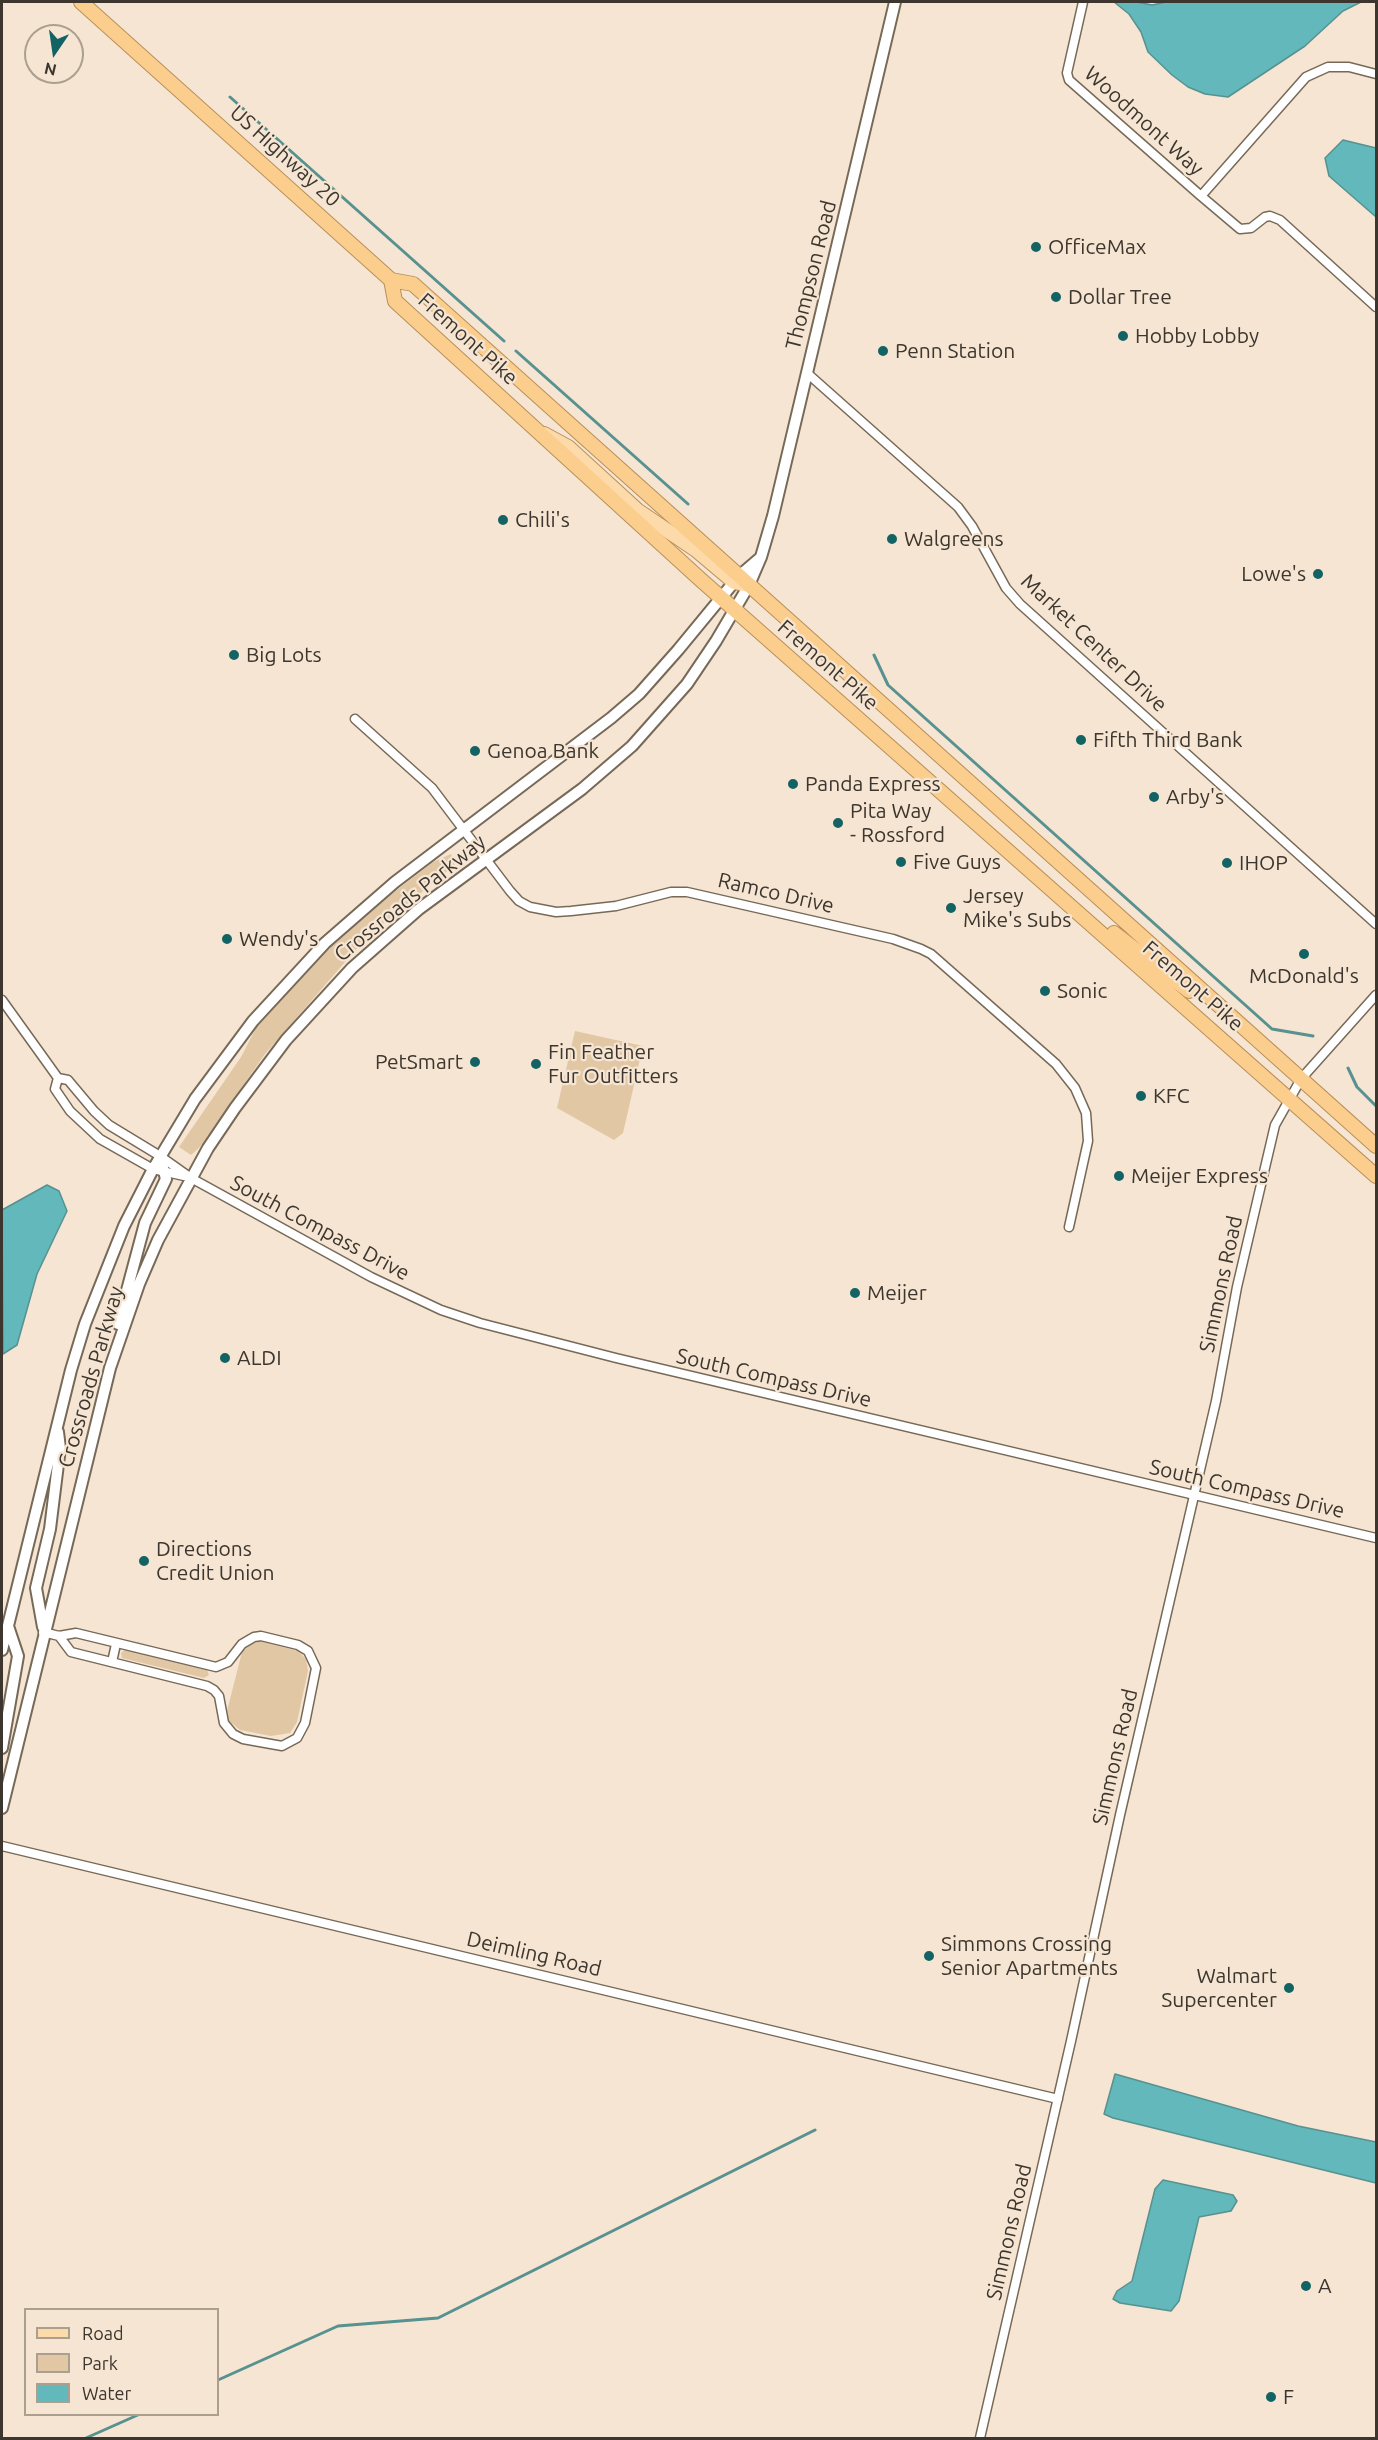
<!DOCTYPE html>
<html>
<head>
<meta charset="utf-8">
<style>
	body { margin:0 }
	#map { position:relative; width:1378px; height:2440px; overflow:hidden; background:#f5e5d2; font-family:Ubuntu,sans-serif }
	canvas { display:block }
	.frame { position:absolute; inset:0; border:3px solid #3c362e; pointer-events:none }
	.legend { position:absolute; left:24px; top:2308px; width:195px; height:108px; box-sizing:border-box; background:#f5e5d2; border:2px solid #ab9f90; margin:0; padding:8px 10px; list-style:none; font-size:18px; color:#3c362e }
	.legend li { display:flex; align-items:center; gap:12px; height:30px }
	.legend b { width:30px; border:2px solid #ab9f90 }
	.north { position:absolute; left:24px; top:24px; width:60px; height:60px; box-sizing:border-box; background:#f5e5d2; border:2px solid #ab9f90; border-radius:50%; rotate:193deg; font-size:16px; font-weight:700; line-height:24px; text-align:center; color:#3c362e }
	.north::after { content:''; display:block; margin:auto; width:21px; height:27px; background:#136365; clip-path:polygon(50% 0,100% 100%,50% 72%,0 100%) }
</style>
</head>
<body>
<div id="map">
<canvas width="1378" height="2440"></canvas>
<div class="frame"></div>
<ul class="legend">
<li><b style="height:8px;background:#fddaaa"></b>Road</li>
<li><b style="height:16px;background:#e2c7a5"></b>Park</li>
<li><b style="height:16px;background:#62b8ba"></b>Water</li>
</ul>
<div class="north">N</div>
</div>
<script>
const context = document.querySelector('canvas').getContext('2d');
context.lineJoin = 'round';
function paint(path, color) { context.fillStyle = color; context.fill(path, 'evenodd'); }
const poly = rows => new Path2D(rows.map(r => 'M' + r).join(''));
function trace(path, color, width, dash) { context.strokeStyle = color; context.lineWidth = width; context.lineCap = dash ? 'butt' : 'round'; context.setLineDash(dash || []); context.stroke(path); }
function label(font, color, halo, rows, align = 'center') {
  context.font = font + ' Ubuntu,sans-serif'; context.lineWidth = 4.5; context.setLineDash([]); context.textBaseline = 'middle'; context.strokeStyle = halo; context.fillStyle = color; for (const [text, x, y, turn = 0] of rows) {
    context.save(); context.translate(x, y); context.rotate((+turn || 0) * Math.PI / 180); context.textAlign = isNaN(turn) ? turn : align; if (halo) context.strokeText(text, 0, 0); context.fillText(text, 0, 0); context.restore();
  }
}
paint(poly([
	[451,854,455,865,366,938,265,1054,200,1147,191,1155,179,1147,241,1057,256,1028,329,948,389,896,433,862],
	[575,1031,643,1046,623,1133,614,1140,557,1108],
	[260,1641,298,1651,306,1659,308,1671,297,1722,290,1733,271,1736,240,1730,228,1720,227,1711,242,1652,250,1645],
	[125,1650,207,1670,209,1675,204,1678,122,1658,121,1653]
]), '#e2c7a5');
const water = poly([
	[1114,2,1137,2,1152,5,1166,2,1361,2,1343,11,1305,46,1228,97,1205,94,1188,87,1172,75,1148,52,1141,32,1129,14,1114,2],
	[1343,140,1376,148,1376,217,1329,176,1325,158,1343,140],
	[47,1185,59,1191,67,1211,37,1274,17,1345,3,1354,2,1210,47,1185],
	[1115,2074,1298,2126,1376,2142,1376,2183,1113,2118,1104,2114,1115,2074],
	[1163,2180,1233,2195,1237,2201,1231,2211,1199,2217,1179,2301,1171,2311,1120,2303,1113,2299,1117,2291,1132,2281,1155,2189,1163,2180]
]);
paint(water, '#62b8ba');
trace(water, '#579190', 1.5);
trace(poly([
	[230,97,504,341],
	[516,351,688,504],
	[874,655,888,685,1272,1029,1313,1036],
	[1348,1068,1357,1087,1376,1106],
	[218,2380,338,2326,438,2318,815,2130],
	[86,2438,140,2414]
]), '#579190', 3);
const minor = poly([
	[1083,2,1067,73,1069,80,1201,196],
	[1376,74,1349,67,1328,67,1306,77,1201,196,1240,229,1251,228,1265,217,1270,216,1280,220,1376,307],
	[807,373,958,507,972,526,1006,588,1020,604,1376,924],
	[355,719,432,788,510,891,519,901,530,907,556,912,571,911,616,906,671,892,687,892,893,939,921,949,931,954,1056,1064,1075,1088,1086,1113,1088,1141,1069,1227],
	[2,1000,58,1078,68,1080,94,1111,109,1125,160,1156,191,1178,371,1277,441,1310,480,1323,616,1358,1376,1538],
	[58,1078,55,1089,70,1111,100,1139,153,1169,184,1176],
	[43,1632,59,1636,76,1633,216,1667,228,1662,242,1644,254,1637,261,1636,298,1645,308,1651,316,1668,305,1723,297,1738,282,1746,243,1739,233,1734,224,1723,219,1696,214,1690,207,1686,71,1652,59,1636],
	[112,1662,116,1644],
	[2,1846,1058,2099],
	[980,2438,1071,2041,1120,1815,1216,1401,1237,1287,1275,1125,1301,1079,1376,995]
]);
const tertiary = poly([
	[118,1324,145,1223,166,1179,160,1156],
	[43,1627,36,1588,50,1529,60,1448,58,1432],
	[2,1650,71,1370,85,1324,124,1226,153,1169,195,1099,253,1021,325,943,395,882,611,718,639,694,678,650,739,576,760,558],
	[2,1748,18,1656,8,1626],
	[2,1808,110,1368,139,1284,158,1240,208,1148,235,1108,286,1040,352,968,419,909,582,789,632,746,687,684,716,641,749,585,761,557,773,516,895,2]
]);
const primary = poly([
	[544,434,568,447,637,510,696,550,734,582,749,585]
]);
const trunk = poly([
	[81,2,391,280],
	[391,280,395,301,701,580,1376,1176],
	[391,280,413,284,1376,1146],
	[1114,933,1189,991]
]);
trace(minor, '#776958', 11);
trace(tertiary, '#776958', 14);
trace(primary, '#b9905a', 16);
trace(trunk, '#b9905a', 16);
trace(minor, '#fff', 8);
trace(tertiary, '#fff', 10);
trace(primary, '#fddaaa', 14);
trace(trunk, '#fcce8e', 14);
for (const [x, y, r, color] of [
	[1036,247,6,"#136365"],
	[1056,297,6,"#136365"],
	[1123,336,6,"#136365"],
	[883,351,6,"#136365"],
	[503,520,6,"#136365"],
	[892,539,6,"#136365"],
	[1318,574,6,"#136365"],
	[234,655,6,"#136365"],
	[1081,740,6,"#136365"],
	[475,751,6,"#136365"],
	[793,784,6,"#136365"],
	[1154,797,6,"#136365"],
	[838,823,6,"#136365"],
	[901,862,6,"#136365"],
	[1227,863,6,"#136365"],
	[951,908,6,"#136365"],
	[227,939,6,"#136365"],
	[1304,954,6,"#136365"],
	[1045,991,6,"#136365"],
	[475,1062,6,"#136365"],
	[536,1064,6,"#136365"],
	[1141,1096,6,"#136365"],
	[1119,1176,6,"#136365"],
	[855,1293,6,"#136365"],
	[225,1358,6,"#136365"],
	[144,1561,6,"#136365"],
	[929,1956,6,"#136365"],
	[1289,1988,6,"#136365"],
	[1306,2286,6,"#136365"],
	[1271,2397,6,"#136365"]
]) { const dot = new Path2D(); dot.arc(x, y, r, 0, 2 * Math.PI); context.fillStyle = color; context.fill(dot); trace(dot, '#f5e5d2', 2); }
label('21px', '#3c362e', '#f5e5d2', [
	["Woodmont Way",1144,121,42],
	["US Highway 20",285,156,42],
	["Thompson Road",811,275,-76],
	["Fremont Pike",468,339,42],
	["Market Center Drive",1094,643,43],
	["Fremont Pike",828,665,41],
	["Ramco Drive",776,893,13],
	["Crossroads Parkway",410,898,-39],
	["Fremont Pike",1193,986,41],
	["South Compass Drive",320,1228,28],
	["Simmons Road",1221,1284,-78],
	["Crossroads Parkway",91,1377,-74],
	["South Compass Drive",774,1378,13],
	["South Compass Drive",1247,1489,13],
	["Simmons Road",1115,1757,-77],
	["Deimling Road",534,1954,13],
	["Simmons Road",1009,2232,-77]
]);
label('21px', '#3c362e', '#f5e5d2', [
	["OfficeMax",1048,247],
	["Dollar Tree",1068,297],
	["Hobby Lobby",1135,336],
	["Penn Station",895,351],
	["Chili's",515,520],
	["Walgreens",904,539],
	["Lowe's",1306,574,"right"],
	["Big Lots",246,655],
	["Fifth Third Bank",1093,740],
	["Genoa Bank",487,751],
	["Panda Express",805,784],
	["Arby's",1166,797],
	["Pita Way",850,811],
	["- Rossford",850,835],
	["Five Guys",913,862],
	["IHOP",1239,863],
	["Jersey",963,896],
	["Mike's Subs",963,920],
	["Wendy's",239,939],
	["McDonald's",1304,976,"center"],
	["Sonic",1057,991],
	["Fin Feather",548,1052],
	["Fur Outfitters",548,1076],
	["PetSmart",463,1062,"right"],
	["KFC",1153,1096],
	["Meijer Express",1131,1176],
	["Meijer",867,1293],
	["ALDI",237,1358],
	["Directions",156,1549],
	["Credit Union",156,1573],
	["Simmons Crossing",941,1944],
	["Senior Apartments",941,1968],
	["Walmart",1277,1976,"right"],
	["Supercenter",1277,2000,"right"],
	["A",1318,2286],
	["F",1283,2397]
], 'left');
</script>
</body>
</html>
